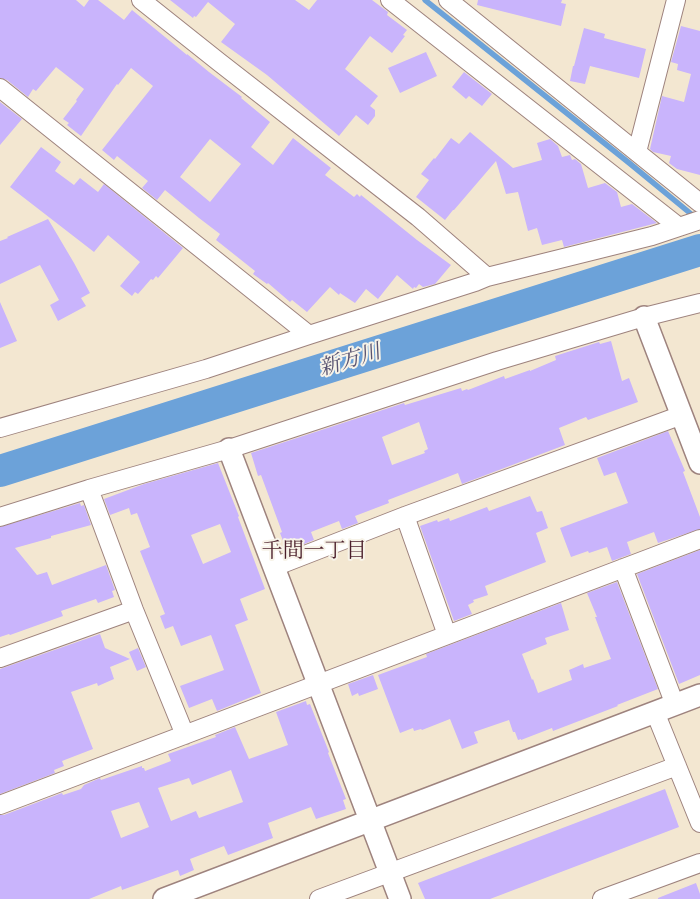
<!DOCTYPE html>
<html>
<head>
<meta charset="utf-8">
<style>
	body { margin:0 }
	canvas { display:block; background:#f3e7d1 }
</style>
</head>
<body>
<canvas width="700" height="899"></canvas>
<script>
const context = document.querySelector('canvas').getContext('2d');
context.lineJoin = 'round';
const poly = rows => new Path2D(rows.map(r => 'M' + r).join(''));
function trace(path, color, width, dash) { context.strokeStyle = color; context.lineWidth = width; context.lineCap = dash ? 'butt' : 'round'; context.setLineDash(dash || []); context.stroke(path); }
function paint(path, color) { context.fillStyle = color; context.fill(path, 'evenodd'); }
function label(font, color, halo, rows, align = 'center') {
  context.font = font + ' "Gentium Book Plus","Noto Serif JP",serif'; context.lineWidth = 4; context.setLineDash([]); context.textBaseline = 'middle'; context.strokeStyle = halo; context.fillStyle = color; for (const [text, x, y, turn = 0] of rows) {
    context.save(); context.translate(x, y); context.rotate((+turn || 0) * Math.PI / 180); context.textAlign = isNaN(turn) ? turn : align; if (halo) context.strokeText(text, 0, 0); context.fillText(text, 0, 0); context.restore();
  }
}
trace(poly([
	[425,0,628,162,696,218]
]), '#6ca2d9', 5.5);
trace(poly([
	[0,471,700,250]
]), '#6ca2d9', 32);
paint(poly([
	[0,0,76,0,84,7,89,0,98,0,124,20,132,10,187,55,187,54,209,72,242,97,241,98,270,122,251,147,273,165,293,138,331,168,325,175,354,197,357,194,360,197,361,195,417,240,451,265,435,284,423,287,419,284,416,288,414,287,413,289,397,275,378,299,366,289,355,303,340,293,339,295,330,287,307,312,292,300,290,302,268,283,267,284,253,274,255,271,216,240,220,234,199,218,165,190,157,200,142,188,148,181,117,156,114,160,102,150,153,86,131,68,118,85,117,84,81,136,67,125,69,123,63,119,77,101,76,100,84,89,56,67,36,91,33,89,28,97,7,80,0,78],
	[210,139,241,164,210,202,180,177],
	[170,0,295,0,309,10,317,0,372,0,388,12,387,15,407,30,403,35,405,36,392,53,370,36,345,69,378,96,370,106,375,110,375,116,368,125,356,115,339,136,267,75,221,42,235,24,208,2,196,17,194,16,193,18],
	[478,0,562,0,561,3,566,4,561,26,477,5],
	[681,26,700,31,700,175,677,169,669,163,671,156,653,152,650,149,662,96,684,102,691,74,677,70,678,64,671,62],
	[584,28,605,34,604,38,646,49,639,78,590,66,585,84,570,81,573,66,574,66],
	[426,52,437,76,400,93,388,68],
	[464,72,492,94,482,106,469,96,466,99,452,87],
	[0,102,22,119,0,145],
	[470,132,513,168,542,160,537,143,550,139,558,146,562,157,570,155,572,160,575,159,581,164,588,188,605,183,617,192,621,207,632,204,657,223,564,247,562,240,542,245,537,228,528,231,518,192,506,194,496,161,454,210,453,210,445,220,416,197,429,180,421,174,434,158,435,159,451,138,459,144],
	[41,147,61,162,55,171,74,185,80,178,98,192,104,184,183,248,158,278,156,276,153,280,151,279,138,294,135,292,132,296,120,286,140,262,108,235,94,252,10,187],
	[48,219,74,263,90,293,81,298,86,306,58,321,50,305,59,300,40,265,0,284,0,241,8,238,7,237],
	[0,302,17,341,0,348],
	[611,341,622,381,629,378,638,402,588,420,586,417,559,428,565,445,462,484,458,473,388,500,389,503,355,516,358,523,342,529,339,521,311,532,314,540,287,551,280,533,282,532,261,475,258,476,251,453,404,403,405,405,461,388,462,391,467,389,468,390,504,376,505,379,530,370,530,371,556,360,555,356,599,342,600,344],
	[419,422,428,449,424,451,425,453,392,465,382,437],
	[668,431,685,471,683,472,700,517,700,529,658,543,654,532,627,542,631,554,612,561,607,547,589,553,588,551,571,557,560,528,628,503,616,472,604,476,597,458],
	[218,463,239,516,238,517,265,589,240,599,248,620,235,625,261,693,217,711,212,699,189,708,180,686,224,670,211,635,181,646,173,626,165,629,160,616,165,614,140,551,150,547,137,513,131,515,129,508,110,515,104,499,144,484],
	[220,524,231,552,203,564,191,535],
	[530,496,537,512,542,511,548,528,536,533,546,562,485,586,488,595,473,600,474,602,468,605,472,614,454,621,420,526,437,520,438,522,449,518,450,521,487,507,489,511],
	[80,503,81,506,84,505,91,525,51,536,51,538,15,548,37,575,47,572,52,585,106,565,115,590,112,591,114,597,98,603,96,599,61,611,63,616,10,635,9,634,0,637,0,527],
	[700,550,700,675,679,684,637,574],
	[617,582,658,689,617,705,618,706,553,731,552,728,521,740,521,739,518,740,515,732,513,732,509,720,474,732,478,743,462,749,450,719,422,730,421,729,414,731,413,728,400,733,378,675,427,657,426,654,561,603,569,630,545,638,547,644,522,654,532,680,533,679,538,693,572,680,569,670,583,664,584,668,611,659,595,617,597,617,587,593],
	[100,634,105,648,130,659,110,667,114,679,98,686,97,683,71,692,93,749,62,761,64,766,54,770,55,773,0,794,0,669],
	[138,648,146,667,137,671,129,652],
	[373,675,378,689,359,696,358,693,352,696,348,684],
	[306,701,307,705,310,704,329,752,328,753,346,799,343,800,346,809,316,819,311,807,268,823,273,838,228,855,224,846,190,859,194,870,180,876,178,870,122,890,121,886,89,899,0,899,0,815,4,815,62,793,63,795,81,789,84,785,100,778,101,780,142,766,142,768,144,768,145,771,171,761,168,754,216,737,215,735,235,727,249,759,288,745,276,712],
	[231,770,243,802,199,818,196,811,171,821,158,788,189,778,192,785],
	[139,802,149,827,121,838,111,811],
	[665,789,679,827,490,899,425,899,418,883],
	[696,883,700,894,700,899,658,899,658,898]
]), '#c9b4fc');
const minor = poly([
	[141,0,219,62,418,217,487,277],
	[390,0,679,227],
	[448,0,700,203],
	[0,88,309,335],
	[637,152,676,0],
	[0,428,206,369,309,335,475,282,487,277,652,236,700,220],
	[89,489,134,610,185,735],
	[405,516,447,635],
	[0,517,89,489,229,449,497,361,644,317,700,303],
	[274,567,405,516,682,415],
	[623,568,675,705],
	[0,658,134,610],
	[655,712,700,823],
	[0,805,700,539],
	[319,899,677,766],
	[602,899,700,863]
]);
const tertiary = poly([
	[644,317,700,463],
	[229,449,400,899],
	[164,899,700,695]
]);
trace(minor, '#9e837e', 20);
trace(tertiary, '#9e837e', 24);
trace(minor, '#fff', 18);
trace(tertiary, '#fff', 21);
label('italic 21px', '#585371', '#f7f3e8', [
	["新方川",350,361,-17]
]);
label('21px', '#4a1f2b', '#f7f3e8', [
	["千間一丁目",314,552]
]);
</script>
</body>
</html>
